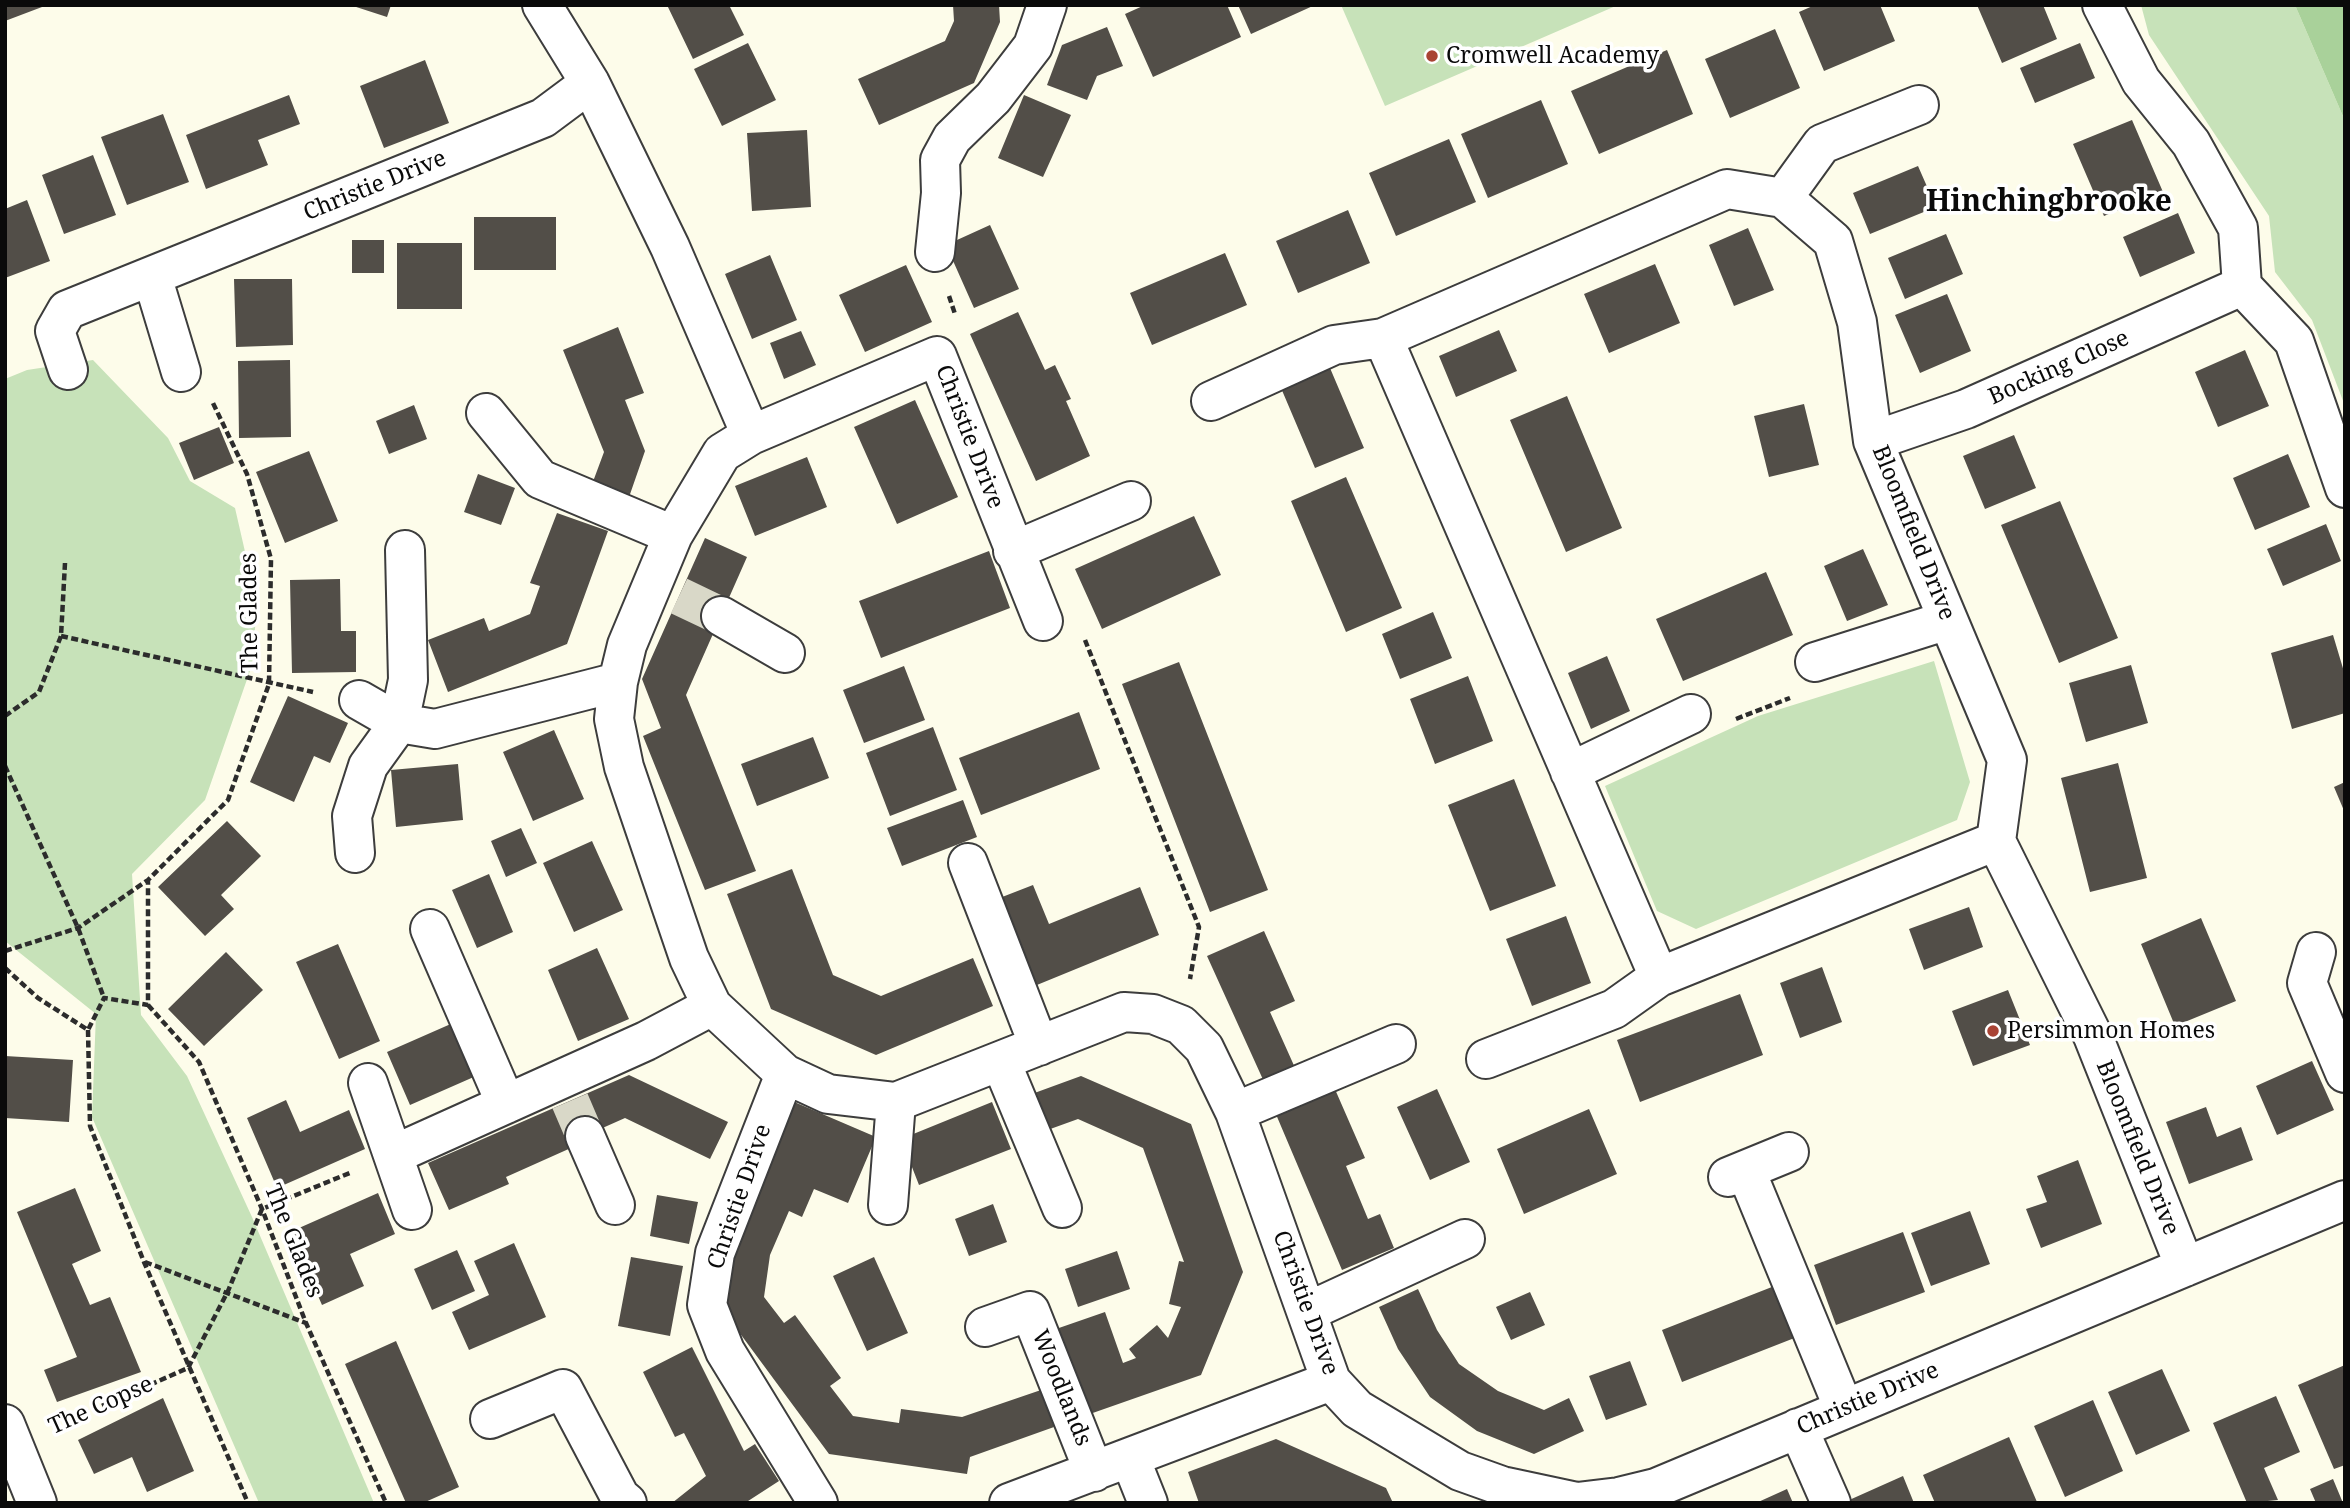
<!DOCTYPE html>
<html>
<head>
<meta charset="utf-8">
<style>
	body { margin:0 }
	#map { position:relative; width:2350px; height:1508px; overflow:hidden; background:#fdfcea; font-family:"Noto Serif",serif }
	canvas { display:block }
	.frame { position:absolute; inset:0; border:7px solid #0a0a0a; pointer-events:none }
</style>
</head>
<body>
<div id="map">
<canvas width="2350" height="1508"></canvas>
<div class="frame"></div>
</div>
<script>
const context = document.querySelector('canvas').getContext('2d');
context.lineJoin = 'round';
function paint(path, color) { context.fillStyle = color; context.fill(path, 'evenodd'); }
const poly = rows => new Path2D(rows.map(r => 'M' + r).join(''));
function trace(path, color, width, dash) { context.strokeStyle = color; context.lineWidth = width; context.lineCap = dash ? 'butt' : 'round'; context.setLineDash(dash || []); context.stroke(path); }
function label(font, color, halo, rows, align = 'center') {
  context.font = font + ' "Noto Serif",serif'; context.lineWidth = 7; context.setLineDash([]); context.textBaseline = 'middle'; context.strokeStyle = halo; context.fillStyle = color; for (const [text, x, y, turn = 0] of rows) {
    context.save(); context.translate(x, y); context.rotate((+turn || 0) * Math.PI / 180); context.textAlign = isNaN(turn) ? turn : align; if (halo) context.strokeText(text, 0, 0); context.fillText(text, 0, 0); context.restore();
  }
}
paint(poly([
	[1341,5,1618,5,1385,106],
	[2141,5,2295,5,2345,121,2345,406,2312,320,2275,272,2269,216,2149,35],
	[93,360,168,438,190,481,235,508,257,604,252,665,205,800,132,874,141,1015,187,1076,252,1217,374,1503,259,1503,92,1117,96,1014,5,941,5,379,27,370],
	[1934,661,1970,782,1957,820,1696,929,1657,911,1605,786,1758,716]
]), '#c7e2b9');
paint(poly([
	[2295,5,2345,5,2345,121]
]), '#a9d19a');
paint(poly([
	[5,5,41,5,42,7,5,21],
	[350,5,391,5,387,17],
	[667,5,729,5,744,35,693,59],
	[953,5,999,5,1000,22,974,83,879,125,858,79,945,41,954,21],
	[1145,5,1227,5,1241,37,1153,77,1125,14],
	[1238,5,1315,5,1251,34],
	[1815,5,1880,5,1895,41,1824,71,1799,12],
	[1977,5,2043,5,2057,39,2002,63],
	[1107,27,1123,66,1097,76,1087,100,1047,85,1062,45],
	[1775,29,1800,88,1730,118,1705,59],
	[748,43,776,100,722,126,694,69],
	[2080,43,2095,78,2035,103,2020,68],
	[1667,50,1693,114,1599,154,1571,91],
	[425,60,449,123,384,148,360,86],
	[289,95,300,124,258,140,268,165,206,189,186,135],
	[1024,95,1071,115,1043,177,998,158],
	[1541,100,1568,164,1488,198,1461,134],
	[163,114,189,182,127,205,101,137],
	[2132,120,2163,192,2104,216,2073,144],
	[807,130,811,207,752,211,747,133],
	[1449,139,1476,202,1396,236,1369,173],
	[93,155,116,215,64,234,42,175],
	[1918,166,1936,207,1870,234,1853,193],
	[27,200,50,261,5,278,5,209],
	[1348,210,1370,263,1298,293,1276,241],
	[2178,213,2195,253,2140,277,2123,237],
	[474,217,556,217,556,270,474,270],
	[990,225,1019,289,974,308,946,245],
	[1748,228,1774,290,1734,306,1709,245],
	[1946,234,1963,274,1905,299,1888,258],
	[352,240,384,240,384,273,352,273],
	[397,243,462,243,462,309,397,309],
	[1225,253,1247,305,1152,345,1130,293],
	[770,255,797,320,752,339,725,274],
	[1655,264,1680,323,1609,353,1584,294],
	[906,265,932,322,865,352,839,295],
	[234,279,292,279,293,345,236,347],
	[1947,294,1971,351,1920,373,1895,315],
	[1018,312,1045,370,1055,365,1071,399,1066,401,1090,456,1036,481,970,334],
	[618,327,644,393,625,400,645,451,628,500,591,487,604,452,563,350],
	[1499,330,1517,371,1456,397,1439,356],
	[801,331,816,365,784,379,770,343],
	[2245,350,2269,406,2218,427,2195,372],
	[290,360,291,437,239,438,238,361],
	[1330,368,1364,448,1315,468,1281,388],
	[1567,396,1622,528,1566,552,1510,420],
	[915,400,958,497,897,524,854,427],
	[1804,404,1819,465,1769,477,1754,416],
	[414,405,427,439,389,454,376,421],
	[219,427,234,463,194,480,179,443],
	[2014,435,2036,488,1985,509,1963,456],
	[309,451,338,521,285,543,256,472],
	[2288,454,2310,507,2255,530,2233,478],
	[807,457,827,507,755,536,735,486],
	[478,474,515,488,501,525,464,512],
	[1346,477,1402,608,1346,632,1291,501],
	[2060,501,2118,638,2059,663,2001,525],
	[557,513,608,531,567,644,448,692,428,640,484,618,489,631,530,614,540,586,530,583],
	[1194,516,1221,575,1102,629,1075,569],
	[2326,524,2341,561,2283,586,2267,549],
	[705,538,747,557,686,695,756,871,705,890,643,736,661,728,642,679],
	[1863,549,1888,605,1847,621,1824,566],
	[989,551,1010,608,881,658,859,601],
	[1766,572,1793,635,1683,681,1656,619],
	[340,579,341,631,356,631,356,672,292,673,290,580],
	[1433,612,1452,658,1400,679,1382,634],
	[2333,635,2345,675,2345,713,2292,729,2271,653],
	[1607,656,1630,711,1591,729,1568,673],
	[1179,662,1268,890,1210,912,1122,684],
	[2131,665,2148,723,2086,742,2069,683],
	[904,666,925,720,864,743,843,690],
	[1468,676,1493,741,1435,764,1410,699],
	[288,696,348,723,330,763,314,756,294,802,250,782],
	[1079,712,1100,769,981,815,959,758],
	[933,727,957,790,890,816,866,753],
	[554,730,584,799,533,821,503,752],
	[813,737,829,778,757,806,741,764],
	[2118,763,2147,878,2090,892,2061,778],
	[458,764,463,820,396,827,391,770],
	[1514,779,1556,886,1490,911,1448,805],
	[2345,782,2345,813,2334,787],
	[963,800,977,837,902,866,887,828],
	[227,821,261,856,221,895,234,909,205,936,158,887],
	[521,828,537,863,506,877,491,841],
	[592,841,623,910,574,932,543,863],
	[792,869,833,975,881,996,973,958,993,1006,876,1055,771,1009,727,894],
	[489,874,513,932,477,948,452,890],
	[1033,885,1049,924,1140,887,1159,935,1032,987,997,899],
	[1969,907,1983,947,1924,970,1909,929],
	[1566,916,1591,983,1532,1006,1506,939],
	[2201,918,2236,1001,2175,1026,2141,944],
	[1264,931,1295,1001,1270,1012,1296,1070,1265,1084,1207,956],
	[338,944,380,1041,339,1059,296,962],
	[597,948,629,1019,578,1041,548,970],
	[226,952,263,990,204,1046,168,1009],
	[1822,967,1842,1022,1800,1038,1780,983],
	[2008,990,2030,1045,1973,1066,1952,1011],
	[1740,994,1763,1055,1640,1102,1617,1040],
	[453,1023,476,1076,410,1105,387,1052],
	[5,1056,73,1060,69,1122,5,1118],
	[2312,1061,2334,1110,2277,1135,2256,1086],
	[629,1075,728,1122,710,1159,625,1118,580,1138,582,1143,506,1177,509,1184,449,1210,428,1163],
	[1081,1076,1191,1124,1243,1272,1201,1375,1087,1415,1056,1329,1105,1312,1123,1363,1136,1358,1129,1349,1157,1325,1168,1338,1181,1307,1169,1304,1179,1261,1184,1262,1143,1148,1078,1119,1042,1132,1029,1095],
	[1334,1087,1365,1158,1346,1166,1368,1219,1380,1214,1394,1248,1342,1270,1275,1112],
	[1437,1089,1470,1162,1430,1180,1397,1107],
	[286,1100,300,1132,349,1110,365,1149,277,1188,247,1118],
	[792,1101,876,1137,848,1203,814,1189,802,1217,789,1211,770,1255,764,1297,784,1323,795,1315,841,1378,830,1386,853,1416,899,1423,901,1409,962,1417,1041,1390,1054,1427,970,1457,967,1474,829,1454,722,1309,732,1245],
	[992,1102,1011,1149,919,1185,901,1139],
	[2206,1107,2217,1137,2241,1127,2253,1160,2189,1184,2166,1122],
	[1589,1109,1617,1174,1524,1214,1497,1149],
	[2078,1160,2102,1224,2041,1248,2026,1209,2047,1202,2037,1176],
	[75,1188,101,1251,72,1264,90,1305,110,1297,141,1372,57,1402,44,1370,77,1357,17,1212],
	[378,1193,395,1234,350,1254,364,1286,322,1305,290,1232],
	[657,1195,698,1202,689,1244,650,1236],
	[993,1204,1007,1242,969,1256,955,1219],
	[1970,1211,1990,1264,1931,1286,1911,1233],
	[1903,1232,1925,1292,1836,1325,1814,1265],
	[514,1243,546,1317,469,1350,452,1312,489,1295,474,1261],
	[457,1250,475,1291,432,1310,414,1269],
	[1117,1251,1130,1289,1078,1307,1065,1269],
	[631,1257,683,1266,670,1336,618,1326],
	[874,1257,908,1333,867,1351,833,1276],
	[1777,1285,1797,1337,1682,1382,1662,1330],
	[1418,1289,1437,1330,1459,1364,1498,1391,1544,1410,1569,1398,1584,1431,1534,1454,1477,1431,1430,1397,1398,1349,1379,1307],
	[1530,1292,1545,1325,1511,1340,1496,1307],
	[396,1341,459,1487,423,1503,406,1503,345,1364],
	[692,1347,744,1451,755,1444,779,1481,745,1503,672,1503,706,1476,684,1433,675,1437,643,1372],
	[1630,1361,1647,1405,1606,1420,1589,1376],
	[2345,1365,2345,1465,2334,1469,2298,1385],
	[2162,1369,2190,1431,2136,1455,2108,1392],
	[2276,1396,2300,1452,2264,1468,2278,1500,2247,1503,2213,1423],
	[163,1398,194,1471,147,1492,132,1457,94,1474,78,1440],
	[2093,1400,2123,1471,2065,1497,2034,1426],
	[2009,1437,2037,1502,1935,1503,1923,1475],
	[1276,1439,1386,1488,1393,1503,1199,1503,1188,1472],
	[1903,1476,1914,1503,1847,1503,1847,1501],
	[2333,1479,2343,1503,2316,1503,2310,1489],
	[1787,1489,1793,1503,1756,1503]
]), '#524e48');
trace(poly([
	[679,596,721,616],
	[570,1101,585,1136]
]), '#d9d8c8', 38, [38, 19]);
const minor = poly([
	[542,5,590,83,670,247,751,435,722,453,673,535,627,645,618,682,614,719,624,767,689,958,712,1006,785,1074,828,1094,896,1102,1124,1012,1153,1014,1181,1025,1204,1048,1235,1112,1331,1381,1357,1409,1460,1471,1502,1486,1577,1502,1619,1497,1656,1488,2345,1200],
	[2102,5,2141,81,2191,143,2238,228,2242,286,2294,341,2345,488],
	[1783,198,1822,144,1919,105],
	[935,252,941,193,940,160,952,138,993,98,1033,46,1047,5],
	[152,276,181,372],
	[68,370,55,331,67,310,543,118,590,83],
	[1211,401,1334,345,1383,338],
	[486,413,540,479,673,535],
	[751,435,937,356,1043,621],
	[1873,441,1966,409,2242,286],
	[1013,551,1131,501],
	[721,616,785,653],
	[1815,662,1948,620],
	[359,700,399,723,435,729,618,682],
	[1570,772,1691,714],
	[1996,841,1659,977,1383,338,1727,189,1783,198,1833,241,1857,322,1873,441,2007,760,1996,841,2093,1036,2185,1267],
	[355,853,352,816,368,766,399,723,408,680,405,550],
	[968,863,1039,1046],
	[430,929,506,1104],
	[2316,952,2307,983,2345,1073],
	[1486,1059,1614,1009,1659,977],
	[1001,1062,1062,1208],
	[785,1074,715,1253,707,1305,725,1351,818,1503],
	[368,1083,412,1210],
	[1235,1112,1396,1044],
	[585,1136,615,1205],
	[395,1154,646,1041,712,1006],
	[1746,1171,1844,1409],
	[1728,1177,1789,1152],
	[888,1205,896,1102],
	[1307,1312,1465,1239],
	[985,1327,1030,1311,1094,1472],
	[490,1419,563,1389,620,1497,627,1503],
	[5,1424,37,1503],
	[1798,1428,1831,1503],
	[1130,1458,1148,1503],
	[1009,1503,1331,1381]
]);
trace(minor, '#3d3d3d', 42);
trace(poly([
	[949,296,955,314],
	[61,636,313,692],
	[1085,640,1199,927,1190,979],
	[5,716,39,692,61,636,65,563],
	[1736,719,1790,698],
	[5,766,78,928,104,998],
	[5,951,78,928,148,880,228,800,269,684,271,559,247,474,212,401],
	[5,968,38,998,88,1030,104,998,148,1005,148,880],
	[148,1005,199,1062,262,1209,306,1323,386,1503],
	[88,1030,90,1126,144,1262,248,1503],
	[145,1262,306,1323],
	[54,1427,188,1368,228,1291,262,1209,352,1172]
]), '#2c2c2c', 4.5, [7, 3.5]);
trace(minor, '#fff', 38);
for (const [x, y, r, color] of [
	[1432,56,7,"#a94334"],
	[1993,1031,7,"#a94334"]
]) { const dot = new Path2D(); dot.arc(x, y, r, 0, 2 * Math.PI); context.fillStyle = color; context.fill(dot); trace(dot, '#fff', 2.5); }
label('23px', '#0a0a0a', '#fff', [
	["Cromwell Academy",1446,56],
	["Persimmon Homes",2007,1031]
], 'left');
label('23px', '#0a0a0a', '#fff', [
	["Christie Drive",375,186,-22],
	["Bocking Close",2059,368,-24],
	["Christie Drive",969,437,69],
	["Bloomfield Drive",1913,533,68],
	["The Glades",250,613,-91],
	["Bloomfield Drive",2137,1148,68],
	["Christie Drive",740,1197,-71],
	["The Glades",293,1241,68],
	["Christie Drive",1305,1303,70],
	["Woodlands",1061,1388,68],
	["Christie Drive",1868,1399,-23],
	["The Copse",101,1406,-24]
]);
label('bold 30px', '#0a0a0a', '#fff', [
	["Hinchingbrooke",2049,202]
]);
</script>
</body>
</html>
